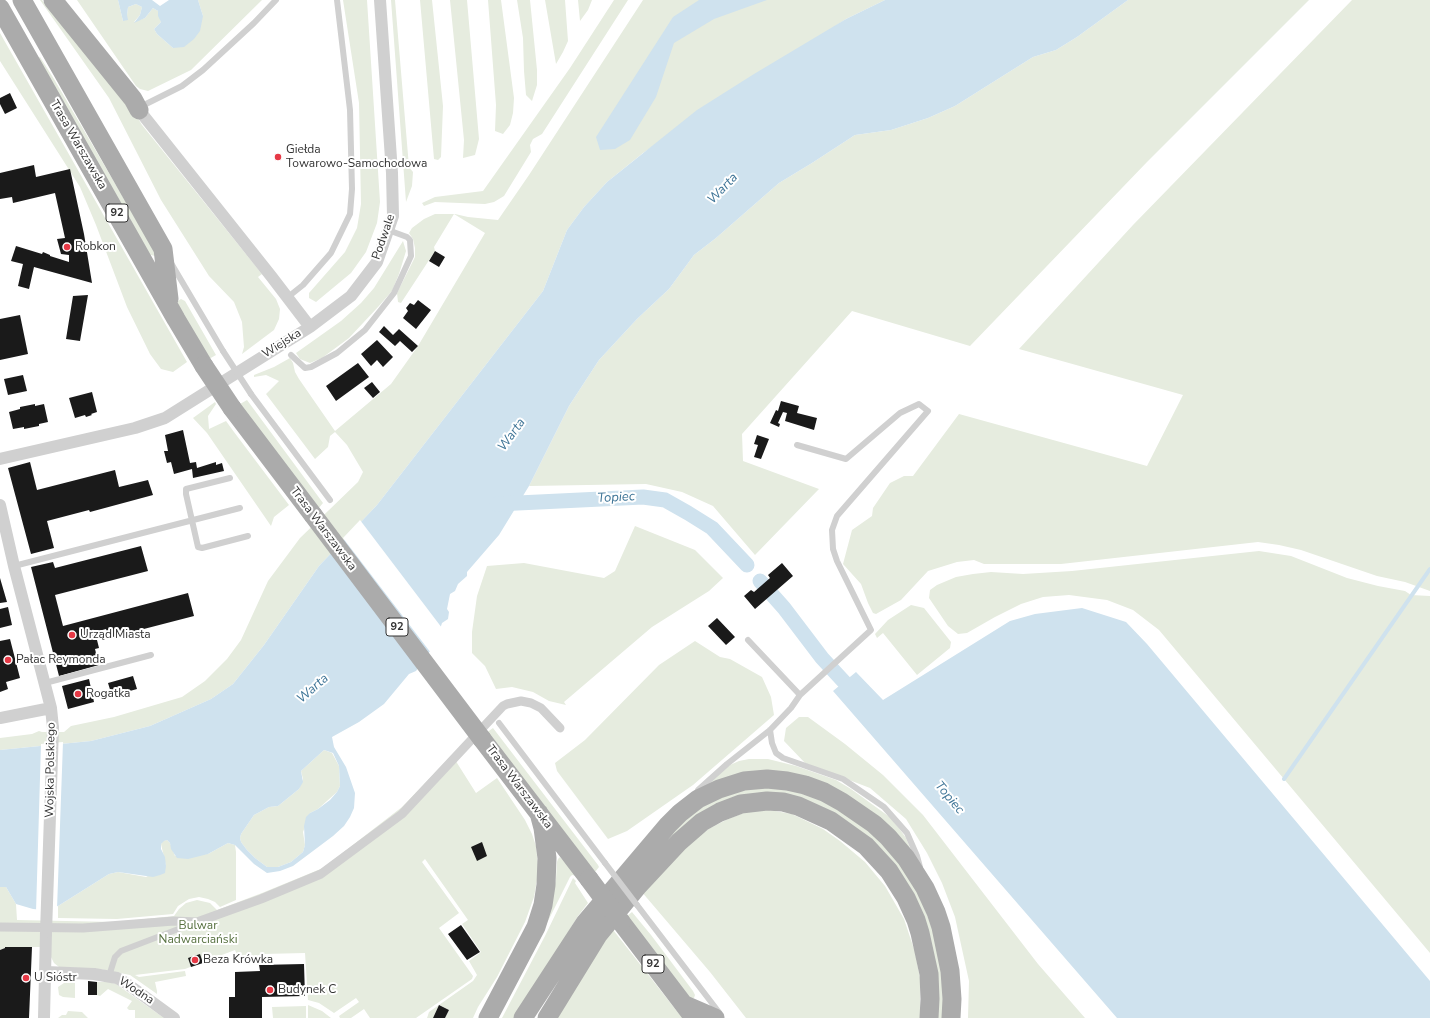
<!DOCTYPE html>
<html>
<head>
<meta charset="utf-8">
<style>
	body { margin:0 }
	canvas { display:block; background:#fff }
</style>
</head>
<body>
<canvas width="1430" height="1018"></canvas>
<script>
const context = document.querySelector('canvas').getContext('2d');
context.lineJoin = 'round';
function paint(path, color) { context.fillStyle = color; context.fill(path, 'evenodd'); }
const poly = rows => new Path2D(rows.map(r => 'M' + r).join(''));
function trace(path, color, width, dash) { context.strokeStyle = color; context.lineWidth = width; context.lineCap = dash ? 'butt' : 'round'; context.setLineDash(dash || []); context.stroke(path); }
function label(font, color, halo, rows, align = 'center') {
  context.font = font + ' "Nunito Sans",sans-serif'; context.lineWidth = 4; context.setLineDash([]); context.textBaseline = 'middle'; context.strokeStyle = halo; context.fillStyle = color; for (const [text, x, y, turn = 0] of rows) {
    context.save(); context.translate(x, y); context.rotate((+turn || 0) * Math.PI / 180); context.textAlign = isNaN(turn) ? turn : align; if (halo) context.strokeText(text, 0, 0); context.fillText(text, 0, 0); context.restore();
  }
}
paint(poly([
	[40,0,42,0,123,94,142,125,262,274,258,277,276,299,280,309,279,319,274,330,242,354,244,347,242,322,234,302,209,276,161,200,109,98],
	[77,0,118,0,123,21,127,15,128,7,136,4,142,7,140,15,134,22,145,18,153,8,158,11,161,22,154,29,157,34,173,48,203,16,198,0,262,0,191,70,148,91,140,89,136,86],
	[343,0,367,0,380,202,377,223,366,252,351,273,316,302,309,298,309,293,345,252,357,228,361,204,359,103],
	[391,0,395,0,409,167,413,172,412,186,406,202],
	[420,0,432,0,443,106,441,157,438,160,434,159],
	[450,0,467,0,479,139,475,155,463,158,464,140],
	[488,0,501,0,514,98,513,113,510,125,503,134,495,131,496,105],
	[517,0,530,0,537,70,537,85,532,101,526,95,524,71,523,38],
	[545,0,565,0,568,41,563,52,556,64],
	[578,0,592,0,588,10,580,21],
	[614,0,628,0,542,134,533,139,530,145,531,152,504,196,494,202,485,204,435,202,424,206,422,203,435,197,483,191,570,68],
	[643,0,885,0,846,19,643,153,607,182,584,207,567,230,543,291,377,505,319,566,264,645,233,684,211,699,150,726,91,741,0,750,0,738,32,734,39,731,42,732,64,732,71,726,114,717,182,697,205,681,227,659,241,640,268,581,300,538,358,482,363,472,347,445,335,432,330,436,328,447,315,459,266,394,279,381,266,375,254,377,254,375,274,367,290,358,293,363,295,372,299,379,335,431,391,384,418,346,485,233,454,214,434,247,435,251,401,303,398,302,397,293,415,257,415,248,413,239,409,233,412,228,424,219,435,214,455,214,468,217,498,220,529,175],
	[1128,0,1309,0,1147,162,970,346,852,311,742,434,743,461,819,489,755,555,713,506,682,492,646,484,529,486,569,406,599,360,637,319,669,289,694,255,716,238,779,183,812,163,855,135,891,130,928,118,955,106,1033,57,1056,50,1077,37],
	[1352,0,1430,0,1430,591,1405,582,1377,576,1301,550,1279,545,1258,542,1061,564,984,564,974,560,957,562,928,571,901,600,876,614,873,613,868,603,861,584,843,564,852,530,872,516,873,508,890,483,904,476,913,476,959,414,1147,466,1183,395,1019,349,1133,225],
	[0,33,187,362,173,372,161,369,150,354,127,307,96,225,80,187,0,61],
	[40,57,54,79,155,252,155,256,147,254,37,59],
	[403,241,406,251,399,274,392,291,378,307,349,338,322,358,310,363,300,359,296,353,341,321,361,303,374,288],
	[181,299,185,301,216,355,209,359,177,305,178,301],
	[247,400,323,503,318,509,240,404],
	[215,402,216,404,208,416,209,429,226,421,234,432,289,505,274,517,271,526,207,433,193,418],
	[635,526,695,550,723,578,709,591,652,627,564,702,566,705,549,701,533,692,512,687,496,689,485,666,472,653,472,632,477,596,487,566,524,563,604,578,615,571],
	[1259,551,1291,556,1347,578,1378,586,1405,591,1411,595,1430,596,1430,953,1159,630,1133,610,1107,600,1069,595,1043,597,1021,604,995,617,967,633,958,634,948,626,929,598,930,590,937,585,956,577,973,574,991,572,1023,574,1072,571],
	[911,605,924,608,951,642,950,648,917,675,883,633,877,638,875,634,888,620],
	[695,641,720,657,730,659,762,677,771,697,774,715,693,785,627,831,608,839,557,771,555,763,585,740,659,665],
	[799,717,808,717,845,744,883,775,923,815,1038,964,1085,1018,968,1018,969,981,955,917,942,883,927,853,906,819,870,788,805,763,784,741,786,728],
	[493,728,598,865,599,867,595,872,486,733],
	[324,750,332,753,339,766,340,786,337,792,318,809,310,813,303,832,305,845,303,852,291,862,278,867,267,867,255,858,247,850,241,842,240,838,241,834,254,815,269,807,278,806,299,789,303,779,301,771],
	[452,755,476,793,497,778,525,820,532,834,536,846,538,865,537,880,534,897,525,922,497,977,478,1007,473,1018,445,1018,449,1010,439,1005,433,1018,427,1018,429,1012,473,981,477,975,469,961,481,952,462,924,468,920,425,859,422,862,459,913,439,928,473,976,472,979,416,1018,370,1018,364,1009,351,1018,340,1018,339,1016,359,1002,356,998,334,1013,319,1003,308,1000,305,953,263,954,240,962,235,950,185,969,135,975,139,977,185,971,186,976,155,982,157,991,157,994,130,975,100,969,59,967,54,963,51,957,51,947,5,947,5,948,0,950,0,887,6,887,16,904,17,920,115,922,174,916,179,909,186,903,197,900,210,903,217,910,262,893,323,868,402,807],
	[749,759,768,759,796,766,836,780,851,789,891,818,901,831,906,838,914,858,811,781,710,784,711,781,720,772,730,765,739,761],
	[775,786,820,799,858,822,875,837,892,854,905,872,921,899,940,950,944,1018,936,1018,937,994,877,850,751,795,634,882,687,815,731,791],
	[769,810,792,814,823,829,840,841,865,862,885,886,904,919,915,952,920,978,920,1018,746,1018,710,972,641,891,689,843,710,828,728,819,746,812],
	[167,840,170,843,175,856,208,854,228,843,235,845,236,852,236,900,220,907,215,902,208,899,199,897,189,899,178,906,173,914,117,919,58,918,58,906,109,874,118,872,146,877,166,866,161,844,163,841],
	[560,857,577,876,572,875,570,877,545,927,556,879,557,862,558,859],
	[573,878,576,881,575,883,588,903,578,916,516,1018,502,1018,545,936],
	[632,912,651,935,693,991,695,995,694,998,690,998,627,916],
	[610,926,676,1010,683,1018,554,1018],
	[97,982,108,982,116,984,164,1018,135,1018,135,1010,129,1010,127,1008,132,1001,108,989,100,996,97,995],
	[64,983,75,983,75,998,63,997,59,995,58,987],
	[308,1005,322,1011,331,1018,308,1018],
	[306,1006,306,1018,273,1018,272,1007],
	[68,1011,82,1012,88,1018,58,1018,62,1015,66,1015]
]), '#e6ecdf');
paint(poly([
	[118,0,152,0,160,6,169,0,198,0,203,16,200,31,194,39,184,47,173,48,157,34,154,29,161,22,158,16,158,11,153,8,145,18,134,23,140,15,142,7,136,4,128,7,127,15,128,20,123,21],
	[699,0,767,0,714,19,674,43,656,97,630,140,615,149,600,150,596,137,673,17],
	[885,0,1128,0,1077,37,1056,50,1033,57,955,106,928,118,891,130,855,135,812,163,779,183,716,238,694,255,669,289,637,319,599,360,569,406,529,486,499,535,467,572,467,576,458,584,455,591,450,594,447,609,449,612,448,619,442,623,435,644,416,671,409,674,384,704,359,722,332,737,334,747,346,767,355,793,354,808,350,817,344,826,333,836,293,866,280,871,267,873,254,864,235,845,228,843,208,854,188,859,177,858,171,849,170,843,167,840,164,841,161,844,161,849,165,857,166,866,165,873,160,875,153,877,118,872,109,874,58,906,44,910,33,909,16,904,6,887,0,887,0,750,91,741,150,726,211,699,233,684,264,645,319,566,377,505,543,291,567,230,584,207,607,182,697,110,754,74,846,19],
	[324,750,333,753,339,766,340,786,337,792,330,800,318,809,310,813,306,817,304,826,305,845,303,852,291,862,278,867,267,867,255,858,247,850,241,842,240,838,241,834,254,815,269,807,278,806,299,789,303,782,301,771],
	[1082,608,1126,622,1147,644,1430,981,1430,1018,1117,1018,833,691,856,672,883,700,1010,621,1035,614]
]), '#cfe2ee');
paint(poly([
	[360,520,442,628,437,645,431,653,343,538],
	[63,742,57,909,44,912,36,912,41,744]
]), '#fff');
trace(poly([
	[1284,779,1430,569]
]), '#cfe2ee', 4);
trace(poly([
	[497,504,643,497,665,500,688,513,712,528,747,565],
	[760,581,784,608,822,658,858,697]
]), '#cfe2ee', 15);
paint(poly([
	[10,93,17,108,5,114,0,104,0,98],
	[34,165,36,177,70,169,84,234,92,283,34,267,29,289,18,286,23,264,11,261,16,246,42,254,43,252,50,255,50,256,69,262,69,255,61,254,57,239,65,238,55,193,13,203,12,197,0,199,0,173],
	[435,251,445,257,439,267,429,261],
	[88,295,80,341,66,339,73,296],
	[418,300,431,310,416,329,403,318,408,311,406,308,410,303,414,305],
	[20,315,28,354,0,360,0,319],
	[384,326,393,335,399,329,418,346,412,352,400,341,395,346,379,332],
	[377,340,393,357,383,367,377,360,371,366,361,354],
	[358,363,369,377,336,401,326,386],
	[23,375,27,391,8,395,4,379],
	[372,382,380,392,373,398,364,388],
	[92,392,97,412,91,414,92,415,86,417,85,415,75,418,69,398],
	[781,401,799,406,797,413,817,418,814,430,785,421,787,413,783,412,778,423,780,424,779,427,770,423,776,410,778,411],
	[35,404,35,406,44,404,48,422,39,424,39,426,24,429,24,427,13,429,9,412,20,409,20,407],
	[183,430,190,463,196,462,197,468,216,462,216,465,222,463,224,471,193,478,192,469,174,474,171,462,167,463,164,451,168,451,165,435],
	[757,435,769,439,761,459,754,457,758,445,754,444],
	[30,462,37,490,115,470,119,487,148,480,153,495,90,512,89,510,47,521,54,548,31,554,8,468],
	[141,546,148,571,55,595,63,626,188,593,194,616,109,638,106,629,95,632,99,648,95,649,99,665,59,676,31,567,53,562,55,568],
	[782,563,793,576,755,609,744,596,751,590,754,592,770,578,768,575],
	[0,578,7,602,0,603],
	[8,607,12,625,0,628,0,609],
	[717,618,735,637,726,645,708,626],
	[10,639,20,678,6,682,8,689,0,692,0,641],
	[133,676,137,689,112,696,108,683],
	[89,679,94,702,68,709,62,686],
	[482,842,487,856,477,861,471,847],
	[461,925,480,952,467,960,448,934],
	[5,947,32,947,29,1018,0,1018,0,950,5,948],
	[200,954,203,963,191,967,188,958],
	[304,964,305,996,262,997,262,1018,229,1018,229,997,235,997,235,972,260,971,259,965],
	[88,981,97,982,97,995,88,995],
	[439,1005,449,1010,445,1018,433,1018]
]), '#1a1a1a');
trace(poly([
	[140,109,146,104,182,86,203,70,254,23,276,0],
	[171,263,223,351],
	[288,297,303,285,331,253,350,214,352,189,350,110,337,0],
	[291,355,305,368,311,367,337,353,365,330,394,293,411,256,410,240,407,237,388,230],
	[251,394,330,500],
	[230,478,186,489,186,494,198,547,202,548,248,536],
	[14,566,240,508],
	[748,640,800,695],
	[45,683,151,655],
	[499,723,605,863],
	[770,730,772,743,776,753,783,758,843,779,884,807,907,833,917,856,920,867],
	[697,792,698,790,727,764,770,730,791,708,800,695,871,630,837,561,833,549,832,530,837,516,928,411,919,404,900,413,846,459,797,445],
	[637,905,721,1015],
	[109,976,115,957,121,951,194,923]
]), '#d0d0d0', 6);
trace(poly([
	[0,927,83,928,174,921,197,922,261,899,321,874,402,814,503,706,507,704,521,701,531,703,541,708,560,728]
]), '#d0d0d0', 9);
trace(poly([
	[139,110,271,276,310,327],
	[0,459,135,428,165,418,310,327,351,296,377,262,393,216,392,173,380,0],
	[0,505,14,566,51,708,53,728],
	[0,718,51,708],
	[46,972,94,974,117,978,126,983,174,1018],
	[44,1018,46,932]
]), '#d0d0d0', 12);
trace(poly([
	[22,0,163,249,169,299],
	[53,0,133,99,139,110],
	[0,8,176,319,204,366],
	[232,408,313,515],
	[482,739,589,879],
	[621,922,694,1018],
	[685,1005,715,1018],
	[488,1018,536,927,543,905,546,885,547,858,543,828,539,813],
	[523,1018,585,923,668,825,680,813,698,799,719,789,744,781,767,779,787,781,805,785,824,792,842,802,874,824,888,837,906,858,925,888,936,912,941,927,950,971,952,999,951,1018],
	[547,1018,598,935,638,886,679,842,702,822,720,812,741,804,767,801,783,802,798,806,831,821,866,846,889,871,906,898,916,920,920,933,929,974,930,999,929,1018]
]), '#ababab', 19);
trace(poly([
	[223,351,251,394],
	[605,863,637,905]
]), '#d0d0d0', 6);
trace(poly([
	[46,932,53,728]
]), '#d0d0d0', 12);
trace(poly([
	[204,366,232,408],
	[313,515,482,739],
	[589,879,621,922]
]), '#ababab', 19);
for (const [x, y, r, color] of [
	[278,157,4,"#e63946"],
	[67,247,4,"#e63946"],
	[72,635,4,"#e63946"],
	[8,660,4,"#e63946"],
	[78,694,4,"#e63946"],
	[195,960,4,"#e63946"],
	[26,978,4,"#e63946"],
	[270,990,4,"#e63946"]
]) { const dot = new Path2D(); dot.arc(x, y, r, 0, 2 * Math.PI); context.fillStyle = color; context.fill(dot); trace(dot, '#fff', 1.5); }
for (const [x, y, w] of [
	[117,213,22],
	[397,627,22],
	[653,964,22]
]) { const box = new Path2D(); box.roundRect(x - w / 2, y - 9, w, 18, 3); context.fillStyle = '#fff'; context.fill(box); trace(box, '#333', 1); }
label('bold 11px', '#333', null, [
	["92",117,213],
	["92",397,627],
	["92",653,964]
]);
label('12px', '#333', '#fff', [
	["Trasa Warszawska",78,145,60],
	["Podwale",384,237,-71],
	["Wiejska",282,344,-32],
	["Trasa Warszawska",323,529,53],
	["Wojska Polskiego",51,770,-89],
	["Trasa Warszawska",519,787,53],
	["Wodna",136,991,33]
]);
label('12px', '#333', '#fff', [
	["Giełda",286,150],
	["Towarowo-Samochodowa",286,164],
	["Robkon",75,247],
	["Urząd Miasta",80,635],
	["Pałac Reymonda",16,660],
	["Rogatka",86,694],
	["Beza Krówka",203,960],
	["U Sióstr",34,978],
	["Budynek C",278,990]
], 'left');
label('12px', '#56703f', '#fff', [
	["Bulwar",198,926],
	["Nadwarciański",198,940]
]);
label('italic 13px', '#3f7597', '#fff', [
	["Warta",723,189,-46],
	["Warta",512,435,-54],
	["Topiec",616,498,-3],
	["Warta",313,689,-41],
	["Topiec",949,798,50]
]);
</script>
</body>
</html>
